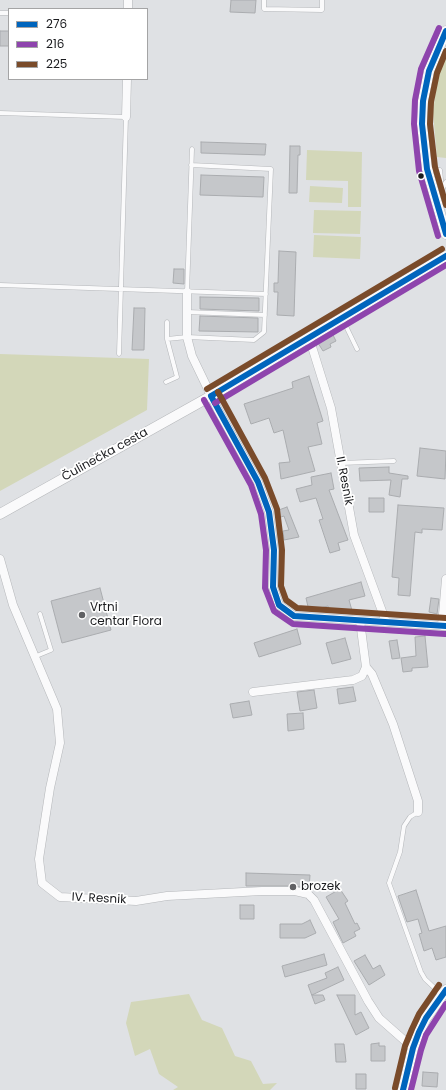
<!DOCTYPE html>
<html>
<head>
<meta charset="utf-8">
<style>
	body { margin:0 }
	#map { position:relative; width:446px; height:1090px; overflow:hidden; background:#dfe1e4; font-family:Poppins,sans-serif }
	canvas { display:block }
	.legend { position:absolute; left:8px; top:8px; width:140px; height:72px; box-sizing:border-box; background:#fff; border:1px solid #a4a4a5; margin:0; padding:5px 7px; list-style:none; font-size:12px; color:#1b1c1f }
	.legend li { display:flex; align-items:center; gap:8px; height:20px }
	.legend b { width:20px; border:1px solid #a4a4a5 }
</style>
</head>
<body>
<div id="map">
<canvas width="446" height="1090"></canvas>
<ul class="legend">
<li><b style="height:5px;background:#0065bd"></b>276</li>
<li><b style="height:5px;background:#8e44ad"></b>216</li>
<li><b style="height:5px;background:#7a4b2a"></b>225</li>
</ul>
</div>
<script>
const context = document.querySelector('canvas').getContext('2d');
context.lineJoin = 'round';
function paint(path, color) { context.fillStyle = color; context.fill(path, 'evenodd'); }
const poly = rows => new Path2D(rows.map(r => 'M' + r).join(''));
function trace(path, color, width, dash) { context.strokeStyle = color; context.lineWidth = width; context.lineCap = dash ? 'butt' : 'round'; context.setLineDash(dash || []); context.stroke(path); }
function label(font, color, halo, rows, align = 'center') {
  context.font = font + ' Poppins,sans-serif'; context.lineWidth = 3.5; context.setLineDash([]); context.textBaseline = 'middle'; context.strokeStyle = halo; context.fillStyle = color; for (const [text, x, y, turn = 0] of rows) {
    context.save(); context.translate(x, y); context.rotate((+turn || 0) * Math.PI / 180); context.textAlign = isNaN(turn) ? turn : align; if (halo) context.strokeText(text, 0, 0); context.fillText(text, 0, 0); context.restore();
  }
}
paint(poly([
	[446,56,446,158,437,157,433,113,437,79],
	[307,150,362,152,361,207,348,207,348,181,306,180],
	[310,186,343,188,342,203,309,202],
	[314,210,361,211,360,234,313,233],
	[314,235,361,237,360,259,313,257],
	[0,354,149,359,147,410,0,491],
	[189,994,202,1020,222,1028,235,1056,251,1061,263,1084,277,1083,270,1090,173,1090,178,1087,159,1074,150,1049,135,1056,126,1023,131,1002]
]), '#d3d7b9');
const building = poly([
	[231,0,256,0,255,13,230,12,231,0],
	[0,31,9,31,9,46,0,46,0,31],
	[201,142,266,144,265,155,201,153,201,142],
	[290,146,300,146,300,155,298,155,297,193,289,193,290,146],
	[201,175,264,177,263,197,200,195,201,175],
	[279,251,296,252,294,316,277,315,278,292,274,292,274,283,278,283,279,251],
	[174,269,184,269,184,284,173,283,174,269],
	[200,297,259,298,259,311,200,309,200,297],
	[134,308,145,308,144,350,132,350,134,308],
	[200,316,258,318,258,332,199,331,200,316],
	[333,335,336,341,330,344,331,347,323,351,318,343,333,335],
	[309,376,323,421,317,423,322,444,308,447,315,471,281,479,279,463,290,462,283,430,274,433,269,418,251,424,244,404,293,388,292,382,309,376],
	[420,448,446,451,445,479,417,476,420,448],
	[389,467,389,473,408,476,408,479,402,479,400,497,389,495,391,480,360,481,359,468,389,467],
	[331,473,334,489,329,490,348,540,338,543,340,550,330,553,319,520,323,519,316,498,300,502,296,489,312,485,311,477,331,473],
	[369,498,384,498,384,512,369,512,369,498],
	[398,505,444,508,442,530,422,529,422,533,415,532,410,596,398,595,399,578,392,577,398,505],
	[287,507,299,537,284,540,283,531,289,530,284,516,278,518,276,511,287,507],
	[361,582,365,596,349,600,353,614,330,612,328,606,309,611,306,598,361,582],
	[100,588,111,630,62,643,51,601,100,588],
	[431,598,439,599,437,614,429,612,431,598],
	[297,629,301,644,259,657,254,643,297,629],
	[425,636,428,667,412,668,412,671,403,672,401,658,416,656,415,637,425,636],
	[345,638,351,659,332,664,326,643,345,638],
	[397,640,400,658,392,659,389,641,397,640],
	[353,687,356,701,339,704,337,689,353,687],
	[314,690,317,708,300,711,297,692,314,690],
	[249,701,252,715,233,718,230,704,249,701],
	[303,713,304,729,288,731,287,714,303,713],
	[246,873,310,875,309,889,295,886,246,886,246,873],
	[340,889,348,901,345,903,355,924,357,923,360,929,354,932,356,936,343,943,333,922,339,919,326,897,340,889],
	[416,890,429,931,446,926,446,957,436,960,432,948,424,951,419,934,422,933,418,919,407,922,398,896,416,890],
	[240,905,254,905,254,919,240,919,240,905],
	[310,920,316,933,305,938,280,938,280,924,302,924,310,920],
	[324,954,327,965,285,977,282,966,324,954],
	[365,955,373,969,380,965,385,975,369,985,354,961,365,955],
	[338,967,344,980,312,995,323,995,325,1000,315,1004,308,985,327,978,325,973,338,967],
	[337,995,355,995,355,1015,361,1012,369,1028,356,1035,337,995],
	[379,1043,379,1046,385,1046,385,1061,371,1061,371,1044,379,1043],
	[335,1044,344,1044,346,1062,336,1062,335,1044],
	[423,1072,438,1073,437,1087,422,1086,423,1072],
	[356,1074,366,1074,366,1089,356,1089,356,1074]
]);
paint(building, '#c5c7ca');
trace(building, '#aaacaf', 1);
const service = poly([
	[264,0,264,9,322,10,322,0],
	[0,13,9,13],
	[0,113,126,117,119,354],
	[429,169,440,170,442,190],
	[442,190,446,182],
	[0,285,266,294],
	[187,292,192,149],
	[187,312,265,315],
	[342,318,357,349],
	[167,339,187,337,254,340,264,332,271,169,191,165],
	[166,382,177,377,167,339,167,322],
	[341,463,394,461],
	[34,657,51,650,40,614],
	[418,812,410,817,404,826,400,852,389,883,421,972,425,979,442,995]
]);
const minor = poly([
	[128,9,128,0],
	[126,117,127,79],
	[187,292,187,337,192,356,218,410,258,482,269,512,274,550,273,587,279,605,294,616,446,626],
	[309,337,331,408,354,535,386,622],
	[0,559,13,605,57,709,60,743,50,788,39,859,42,883,60,897,136,901,167,896,262,891,295,891,308,894,314,900,368,1001,379,1018,413,1048],
	[360,621,366,667,372,674,393,724,418,801,418,812],
	[442,626,446,579],
	[253,692,353,680,362,676,366,667]
]);
const tertiary = poly([
	[446,31,429,71,423,101,422,124,427,169,446,234],
	[0,514,211,396,446,256],
	[403,1090,413,1048,419,1032,426,1018,446,990]
]);
trace(service, '#b5b7ba', 5);
trace(minor, '#b5b7ba', 9);
trace(tertiary, '#b5b7ba', 11);
trace(service, '#fafafb', 4);
trace(minor, '#fafafb', 8);
trace(tertiary, '#fafafb', 10);
trace(poly([
	[446,31,429,71,423,101,422,124,427,169,446,234],
	[211,396,258,482,269,512,274,550,273,587,279,605,294,616,446,626],
	[211,396,446,256],
	[403,1090,413,1048,419,1032,426,1018,446,990]
]), '#0065bd', 6);
trace(poly([
	[438,236,419,171,414,124,415,100,421,69,439,28],
	[204,400,251,485,261,514,266,550,265,588,274,611,293,624,445,634],
	[215,403,446,265],
	[411,1090,421,1050,426,1035,446,1004]
]), '#8e44ad', 6);
trace(poly([
	[446,51,437,73,431,102,430,124,435,167,446,205],
	[207,389,442,249],
	[218,392,265,478,277,509,282,550,281,586,286,600,297,608,446,618],
	[395,1088,405,1046,412,1029,419,1014,439,985]
]), '#7a4b2a', 6);
for (const [x, y, r, color] of [
	[421,176,3.5,"#1b1c1f"],
	[82,615,4,"#606164"],
	[293,887,4,"#606164"]
]) { const dot = new Path2D(); dot.arc(x, y, r, 0, 2 * Math.PI); context.fillStyle = color; context.fill(dot); trace(dot, '#fff', 1.5); }
label('12px', '#1b1c1f', '#fff', [
	["Čulinečka cesta",105,455,-29],
	["II. Resnik",344,481,79],
	["IV. Resnik",99,899,3]
]);
label('12px', '#1b1c1f', '#fff', [
	["Vrtni",90,608],
	["centar Flora",90,622],
	["brozek",301,887]
], 'left');
</script>
</body>
</html>
